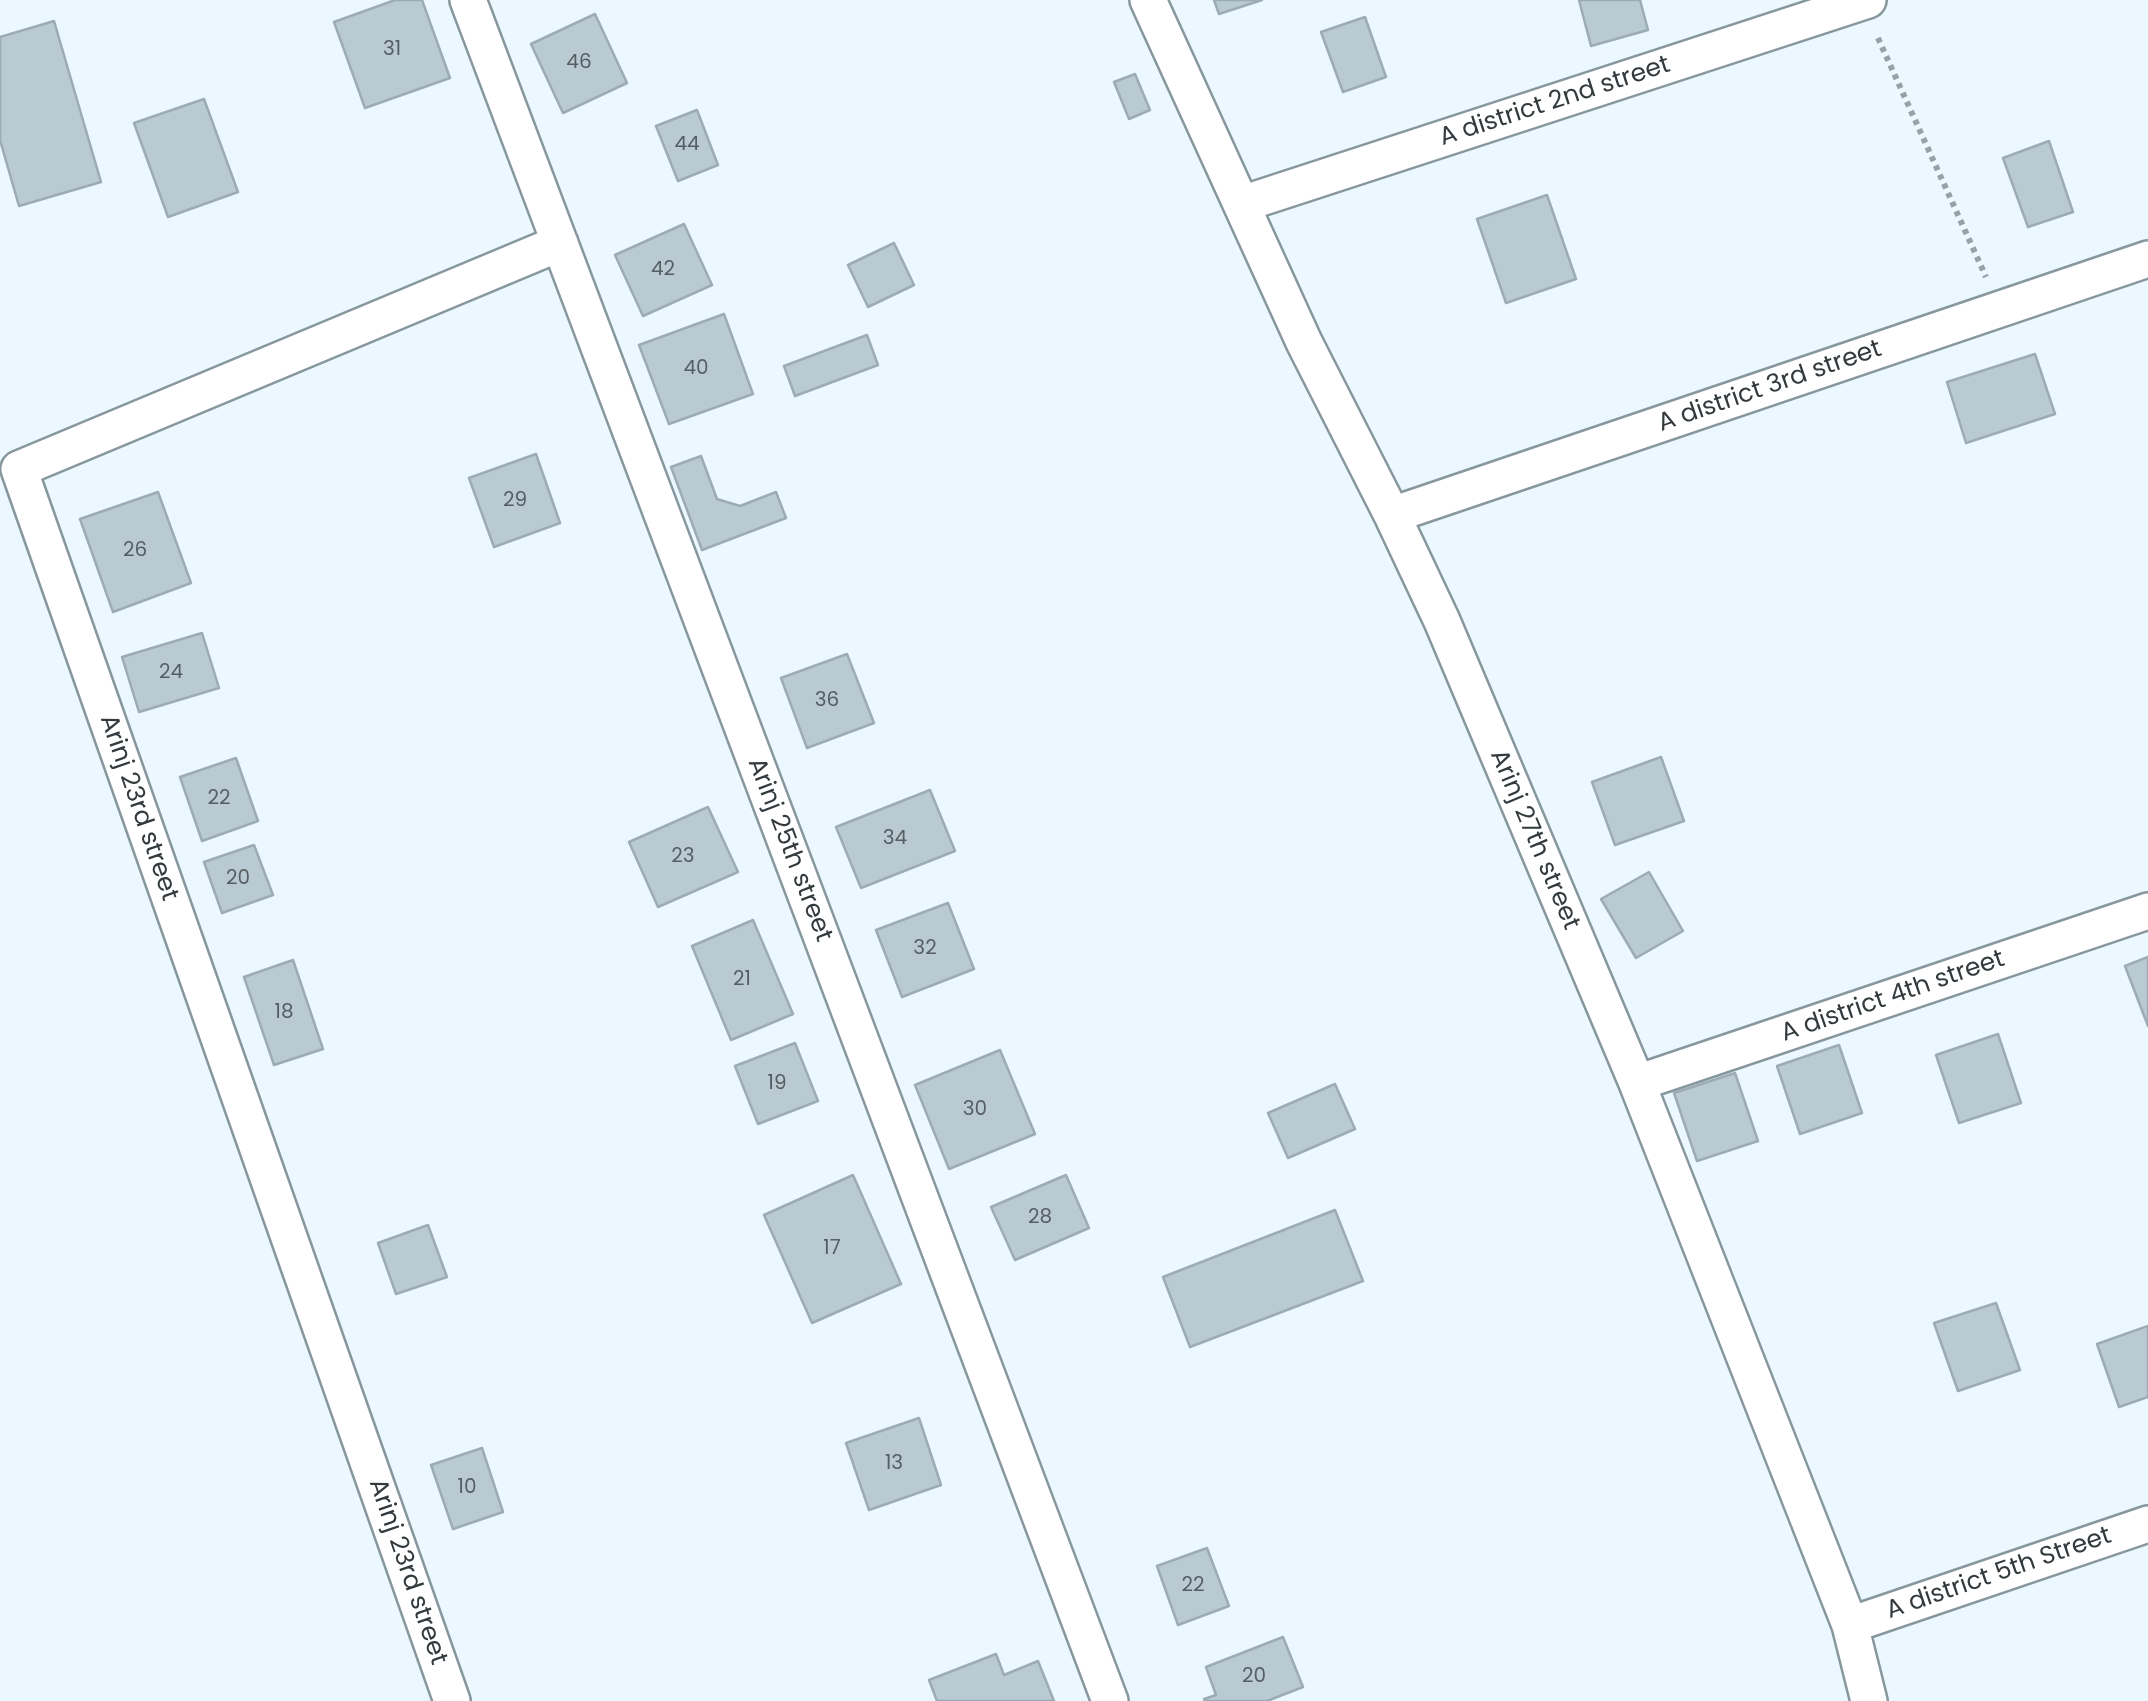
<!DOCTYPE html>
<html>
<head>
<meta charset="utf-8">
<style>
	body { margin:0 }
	canvas { display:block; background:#ebf8ff }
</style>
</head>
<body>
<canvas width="2148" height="1701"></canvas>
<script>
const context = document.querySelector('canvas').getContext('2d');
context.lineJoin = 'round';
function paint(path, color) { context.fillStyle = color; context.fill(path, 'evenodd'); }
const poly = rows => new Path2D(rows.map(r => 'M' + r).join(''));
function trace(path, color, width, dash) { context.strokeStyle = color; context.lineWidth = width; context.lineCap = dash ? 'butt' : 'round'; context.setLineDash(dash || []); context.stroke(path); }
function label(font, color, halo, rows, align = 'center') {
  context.font = font + ' Poppins,sans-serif'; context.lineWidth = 8; context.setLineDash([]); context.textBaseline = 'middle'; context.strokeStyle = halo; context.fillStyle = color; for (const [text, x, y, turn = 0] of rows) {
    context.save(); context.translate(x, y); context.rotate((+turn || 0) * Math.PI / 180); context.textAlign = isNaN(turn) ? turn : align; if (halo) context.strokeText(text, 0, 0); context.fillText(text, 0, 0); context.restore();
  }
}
const building = poly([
	[395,0,422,0,450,78,365,108,334,22,395,0],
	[1214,0,1262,0,1219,14,1214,0],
	[1579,0,1640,0,1648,30,1591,46,1579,0],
	[595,14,627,83,563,113,531,44,595,14],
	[1365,17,1386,77,1343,92,1321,32,1365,17],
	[54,21,101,182,19,206,0,140,0,37,54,21],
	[1135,74,1150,110,1129,119,1114,82,1135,74],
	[204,99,238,192,168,217,134,123,204,99],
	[697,110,718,165,678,181,656,126,697,110],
	[2049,141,2073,212,2028,227,2003,158,2049,141],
	[1547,195,1576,279,1506,303,1477,219,1547,195],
	[684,224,712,285,643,316,615,255,684,224],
	[894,243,914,285,868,307,848,265,894,243],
	[724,314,753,394,669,424,639,345,724,314],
	[867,335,878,365,795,396,784,366,867,335],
	[2035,354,2055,414,1966,443,1947,382,2035,354],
	[536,454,560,523,494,547,469,478,536,454],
	[701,456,717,499,740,506,776,492,786,518,702,550,671,467,701,456],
	[158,492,191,583,113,612,80,519,158,492],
	[202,633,219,688,139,712,122,657,202,633],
	[847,654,874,723,807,748,781,678,847,654],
	[1661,757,1684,821,1615,845,1592,782,1661,757],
	[236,758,258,821,202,841,180,777,236,758],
	[930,790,955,851,861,888,836,827,930,790],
	[708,807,738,872,658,907,629,842,708,807],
	[254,845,273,895,222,913,204,862,254,845],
	[1649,872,1683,931,1636,958,1601,899,1649,872],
	[948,903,974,969,902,997,876,930,948,903],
	[753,920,793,1014,731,1040,692,946,753,920],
	[2148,957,2148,1026,2125,966,2148,957],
	[293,960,323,1049,274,1065,244,977,293,960],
	[1998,1034,2021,1103,1959,1123,1936,1055,1998,1034],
	[795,1043,818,1101,758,1124,735,1066,795,1043],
	[1839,1045,1862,1113,1800,1134,1777,1066,1839,1045],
	[1000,1050,1035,1134,949,1169,915,1085,1000,1050],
	[1735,1073,1758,1141,1697,1161,1674,1093,1735,1073],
	[1335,1084,1355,1129,1288,1158,1268,1113,1335,1084],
	[853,1175,901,1284,812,1323,764,1215,853,1175],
	[1066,1175,1089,1228,1015,1260,991,1207,1066,1175],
	[1335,1210,1363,1281,1190,1347,1163,1277,1335,1210],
	[428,1225,447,1277,396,1294,378,1243,428,1225],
	[1996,1303,2020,1370,1958,1391,1934,1323,1996,1303],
	[2148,1326,2148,1397,2119,1407,2097,1344,2148,1326],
	[919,1418,941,1485,869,1510,846,1443,919,1418],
	[482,1448,503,1512,453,1529,431,1465,482,1448],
	[1207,1548,1229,1606,1178,1625,1157,1566,1207,1548],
	[1283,1637,1303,1687,1267,1701,1205,1701,1204,1699,1216,1695,1206,1667,1283,1637],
	[996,1654,1004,1675,1038,1661,1054,1701,937,1701,929,1680,996,1654]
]);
paint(building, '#bacad2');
trace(building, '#9cacb4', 2.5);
const minor = poly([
	[468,0,1110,1701],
	[1148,0,1304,342,1392,515,1442,621,1637,1083,1850,1625,1869,1701],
	[1242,204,1868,0],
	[1392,515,2148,259],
	[1637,1083,2148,911],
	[1850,1625,2148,1524],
	[452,1701,19,469,560,243]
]);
trace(minor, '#87979e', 40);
trace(poly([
	[1878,38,1986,277]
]), '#97a1a6', 6, [5, 5]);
trace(minor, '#fff', 35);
label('20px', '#555e62', null, [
	["31",392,50],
	["46",579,63],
	["44",687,145],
	["42",663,270],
	["40",696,369],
	["29",515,501],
	["26",135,551],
	["24",171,673],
	["36",827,701],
	["22",219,799],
	["34",895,839],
	["23",683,857],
	["20",238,879],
	["32",925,949],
	["21",742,980],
	["18",284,1013],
	["19",777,1084],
	["30",975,1110],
	["28",1040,1218],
	["17",832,1249],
	["13",894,1464],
	["10",467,1488],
	["22",1193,1586],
	["20",1254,1677]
]);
label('25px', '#333a3d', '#fff', [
	["A district 2nd street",1555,102,-18],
	["A district 3rd street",1770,387,-19],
	["Arinj 23rd street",138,808,71],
	["Arinj 27th street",1534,840,67],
	["Arinj 25th street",789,850,69],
	["A district 4th street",1893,997,-19],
	["Arinj 23rd street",407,1572,71],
	["A district 5th Street",1999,1574,-19]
]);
</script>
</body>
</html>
